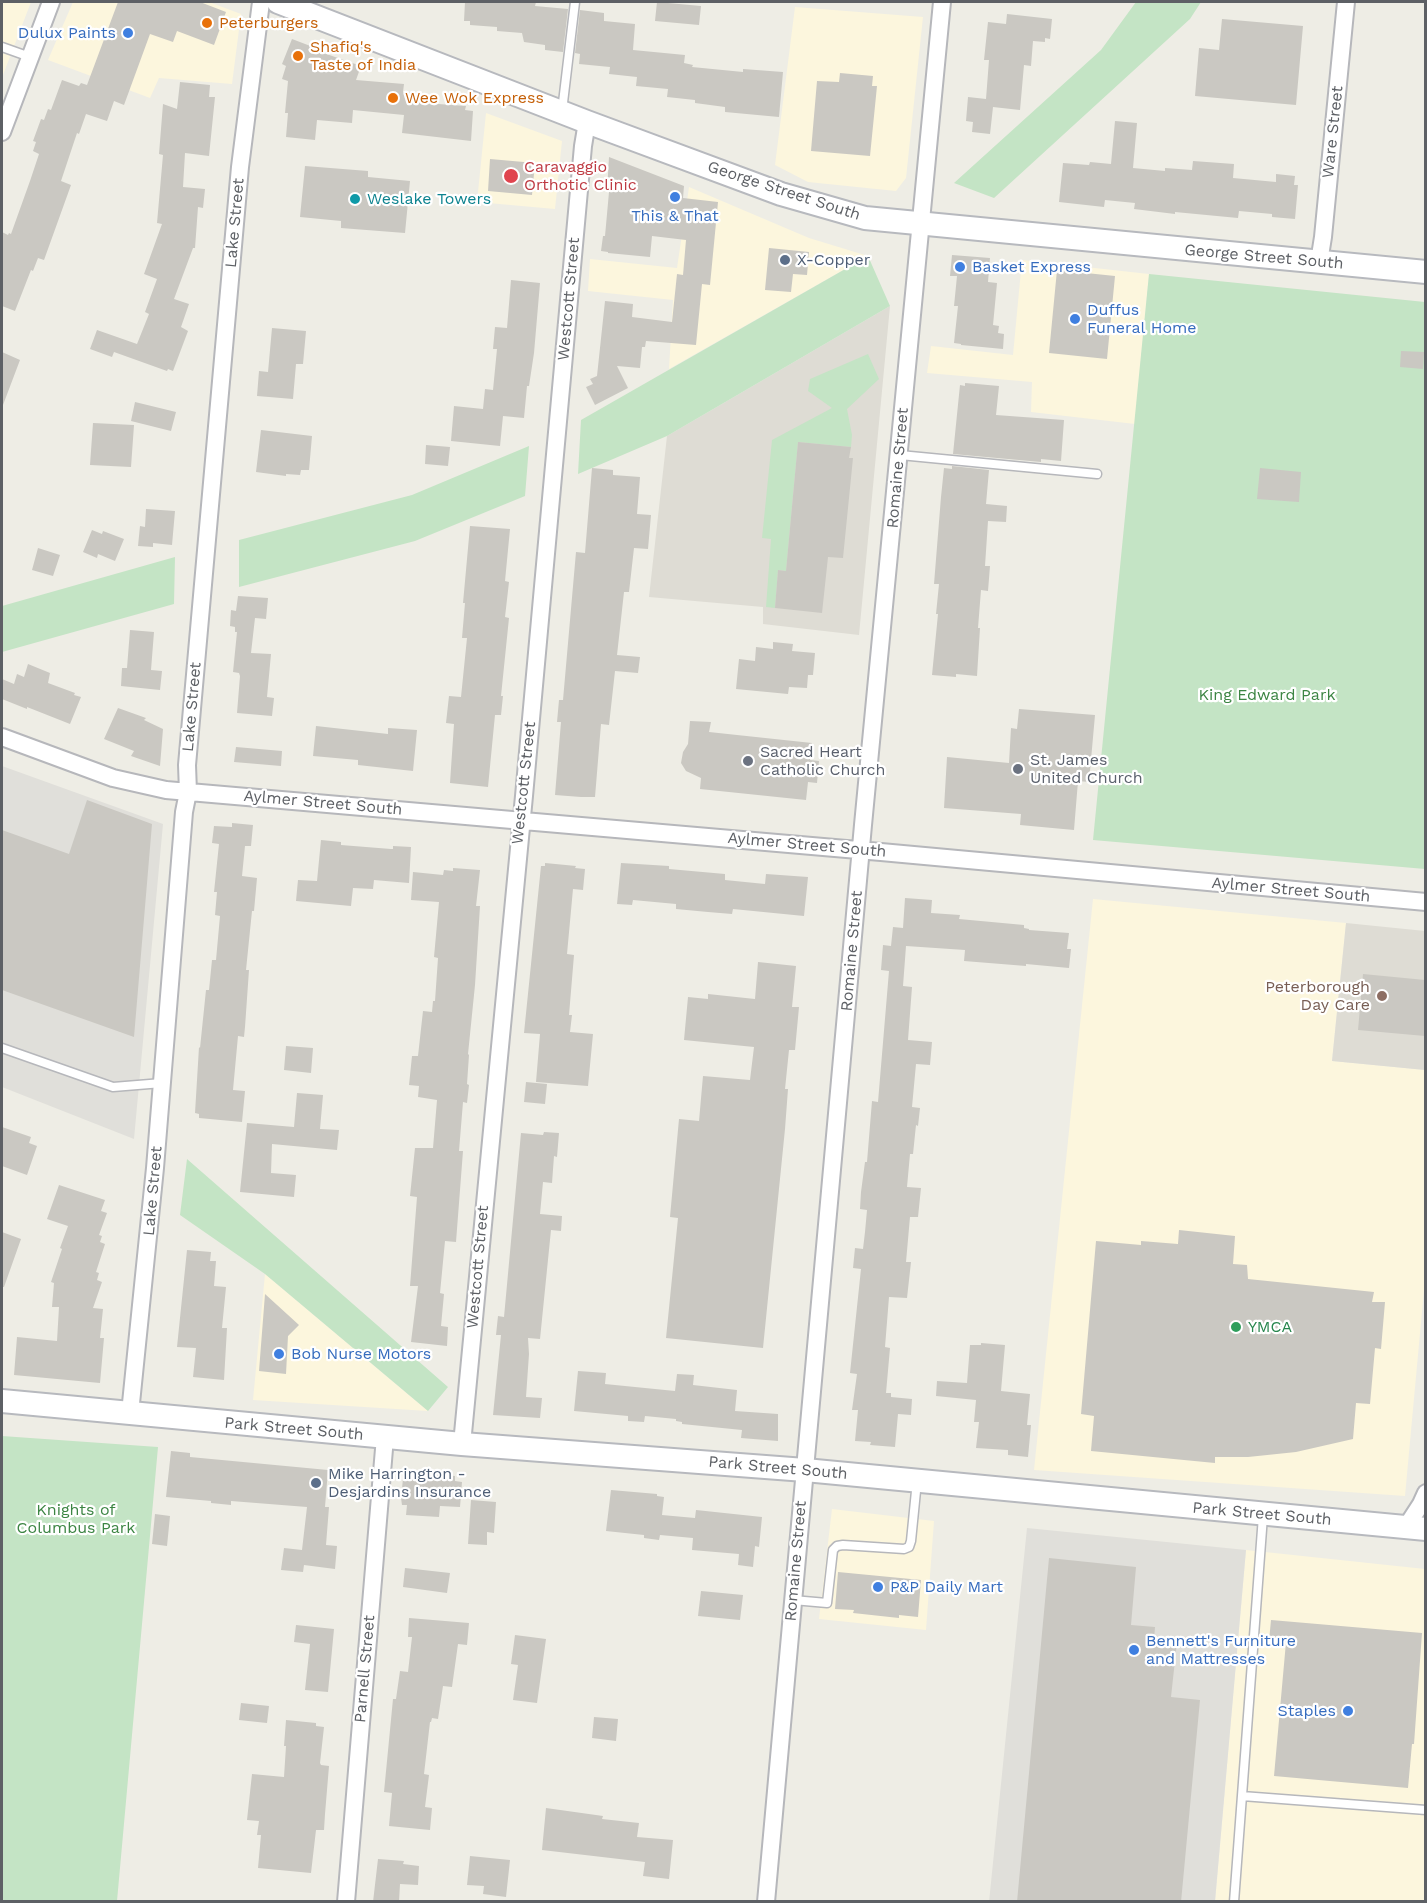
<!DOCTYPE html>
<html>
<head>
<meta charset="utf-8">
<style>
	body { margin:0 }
	#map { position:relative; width:1427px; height:1903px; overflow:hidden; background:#eeede5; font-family:"Work Sans",sans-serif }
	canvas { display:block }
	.frame { position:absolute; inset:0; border:3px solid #5d6065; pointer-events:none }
</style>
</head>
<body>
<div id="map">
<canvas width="1427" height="1903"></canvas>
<div class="frame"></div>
</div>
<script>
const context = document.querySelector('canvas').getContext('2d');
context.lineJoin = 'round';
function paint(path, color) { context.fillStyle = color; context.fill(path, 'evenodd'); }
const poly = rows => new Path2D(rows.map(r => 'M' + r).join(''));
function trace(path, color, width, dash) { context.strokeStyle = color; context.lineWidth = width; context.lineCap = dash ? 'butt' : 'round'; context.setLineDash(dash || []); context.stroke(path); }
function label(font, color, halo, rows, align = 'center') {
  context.font = font + ' "Work Sans",sans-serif'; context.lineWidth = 4.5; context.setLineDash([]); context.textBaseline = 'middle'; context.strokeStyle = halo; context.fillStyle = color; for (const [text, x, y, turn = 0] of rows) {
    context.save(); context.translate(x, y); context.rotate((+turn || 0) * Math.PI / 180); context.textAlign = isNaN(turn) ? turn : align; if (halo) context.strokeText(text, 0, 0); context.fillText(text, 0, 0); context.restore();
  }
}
paint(poly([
	[2,2,31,2,3,75,2,74],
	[73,2,209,2,241,14,232,84,159,78,150,98,48,60],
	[795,7,923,17,906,178,896,191,808,182,775,165],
	[486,113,562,141,555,209,477,202],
	[689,187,809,238,868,256,669,369,673,300,588,291,590,259,677,268],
	[1022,260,1149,274,1135,424,1031,412,1032,382,927,373,931,346,1013,355],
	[1093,899,1346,923,1332,1061,1425,1070,1425,1279,1405,1496,1034,1470],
	[265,1274,428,1411,253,1400],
	[832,1509,934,1521,926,1630,819,1619],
	[1246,1550,1425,1569,1425,1901,1215,1902]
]), '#fcf6dd');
paint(poly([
	[2,766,163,824,134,1139,2,1087],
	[1027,1528,1246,1550,1215,1901,989,1902]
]), '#e0dfda');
paint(poly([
	[890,306,859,635,763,624,763,607,649,597,667,436],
	[1346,923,1425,931,1425,1070,1332,1061]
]), '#dedcd4');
paint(poly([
	[1136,2,1201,2,1190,19,994,198,954,183,1101,50],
	[868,256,890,306,667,436,578,474,581,420],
	[1149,274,1425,302,1425,869,1093,840],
	[868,354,879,379,847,409,852,435,851,447,798,442,786,571,778,570,775,608,766,607,771,539,762,538,772,440,832,408,808,391,810,379],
	[529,446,525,496,415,541,239,587,239,540,412,495],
	[175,557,174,604,2,652,2,606],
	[187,1159,448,1387,428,1411,265,1274,180,1215],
	[2,1436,158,1447,117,1901,2,1901]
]), '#c4e4c5');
paint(poly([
	[118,2,200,2,226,12,214,45,177,31,173,42,150,34,124,105,114,101,107,121,86,114,79,134,77,133,61,181,71,185,44,260,38,258,33,271,31,270,15,311,2,306,2,232,8,235,9,233,11,234,30,181,39,154,33,151,36,142,33,141,41,119,44,120,48,109,51,110,62,80,79,86,81,83,87,85],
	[465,2,536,2,535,6,568,9,563,52,545,50,545,45,524,42,522,33,497,31,497,27,470,25,470,21,464,21],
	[657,2,701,6,699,25,655,21],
	[580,10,604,13,604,21,635,24,633,50,685,55,684,63,693,65,692,67,743,72,743,69,783,72,779,117,725,112,725,107,695,103,695,100,667,97,668,89,636,86,637,77,609,74,610,67,579,64,580,54,575,53],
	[1007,14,1052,19,1050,39,1045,38,1045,42,1033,41,1031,66,1024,65,1020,110,993,107,990,134,972,132,973,122,966,121,968,97,986,99,989,60,984,60,988,22,1006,24],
	[1222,19,1303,26,1296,105,1195,96,1199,48,1219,50],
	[292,39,313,47,312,49,361,66,356,80,404,84,403,92,425,94,424,103,466,106,465,110,473,111,471,141,402,133,404,115,353,110,352,123,317,120,315,140,286,137,288,113,285,113,288,81,282,79,286,66,282,64],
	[840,73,873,76,872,86,877,86,870,156,811,151,817,81,839,82],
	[180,82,210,85,209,97,215,97,209,156,185,153,183,187,205,189,203,208,198,207,195,248,193,248,174,299,189,304,181,327,188,331,173,371,168,369,167,371,114,352,112,357,90,349,97,330,137,344,149,314,145,312,157,279,144,274,162,224,157,223,163,155,159,154,163,104,177,109],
	[1115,121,1137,123,1133,168,1165,171,1165,168,1192,170,1193,161,1234,164,1233,178,1276,182,1276,174,1295,176,1294,185,1298,185,1295,219,1272,217,1272,214,1239,211,1238,218,1175,212,1175,214,1134,209,1135,203,1105,200,1104,207,1059,202,1063,163,1089,165,1090,162,1111,164],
	[609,157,684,186,683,198,718,202,710,285,702,284,696,345,646,341,645,347,642,347,640,368,617,366,628,388,595,405,586,387,593,384,590,379,597,376,605,301,633,304,632,317,672,322,677,274,683,275,686,240,652,236,650,257,608,253,608,252,601,251,603,236,605,236,609,192,607,192],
	[490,159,535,163,532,195,488,191],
	[305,166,368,171,368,177,410,181,405,233,341,228,341,221,300,217],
	[769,248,809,252,807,275,793,274,791,292,765,290],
	[952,255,990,258,988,282,997,283,993,325,999,326,998,333,1004,334,1003,349,961,345,961,344,954,343,958,306,954,306,957,276,950,276],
	[1057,270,1115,276,1107,359,1049,353],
	[511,280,540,283,534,353,529,386,527,386,524,418,503,416,500,446,451,441,454,406,483,409,485,389,493,390,497,349,493,349,495,327,507,328],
	[272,328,306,331,303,364,296,364,293,399,257,396,259,371,268,372],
	[1401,351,1424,352,1423,369,1400,367],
	[2,352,20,360,3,405,2,405],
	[965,383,999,386,996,415,1064,420,1061,461,1041,459,1041,462,953,454,960,385,965,386],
	[135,402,176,412,171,431,131,421],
	[93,423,134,425,131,467,90,465],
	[261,430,312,436,309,470,301,470,300,475,286,474,286,476,256,472],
	[798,442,851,447,849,458,853,458,843,558,828,557,822,613,775,608,778,570,786,571],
	[426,445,450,447,448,466,425,464],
	[952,466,989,470,986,504,1007,506,1006,522,988,521,985,566,990,566,988,591,981,590,978,628,980,628,977,676,956,674,956,677,932,675,938,614,936,614,939,584,934,584,941,497,944,468,952,469],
	[592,468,613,470,613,475,640,477,637,514,651,515,648,549,634,548,629,592,624,592,617,655,640,657,638,673,615,671,609,725,601,724,595,797,581,797,555,795,561,722,557,722,559,700,563,700,576,552,585,553],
	[1260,468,1301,472,1299,502,1257,499],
	[146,509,175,511,172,545,153,543,153,547,138,546,140,526,145,527],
	[470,526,510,529,505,581,509,582,505,617,509,618,501,696,503,696,501,715,495,715,488,787,450,783,454,724,446,723,449,696,461,697,467,638,462,638,465,603,463,603],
	[92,530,102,534,103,531,124,539,115,561,98,554,97,558,83,552],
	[38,548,60,555,53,576,32,570],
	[238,596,268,598,266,619,255,618,251,653,271,654,267,697,274,698,272,716,237,713,240,676,239,673,233,672,237,632,235,632,235,627,230,626,231,610,236,611],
	[130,630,154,632,151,670,162,671,160,690,121,686,122,668,127,668],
	[773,642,793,644,792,651,815,653,813,675,808,675,807,688,789,687,788,694,736,689,739,659,755,661,756,647,773,649],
	[28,664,50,673,48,683,75,693,74,695,81,697,70,724,27,707,27,709,2,699,2,679,14,684,17,674,24,677],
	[118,708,146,718,144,720,163,729,160,766,131,756,134,751,104,739],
	[1019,709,1095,715,1089,782,1078,781,1074,830,1020,825,1021,814,944,808,947,757,1009,763,1011,728,1017,729],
	[690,721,711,722,709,732,812,743,810,760,819,761,817,783,808,782,806,800,700,789,701,778,686,771,681,763,683,752,688,744],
	[316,726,388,734,388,728,417,730,413,771,358,765,358,760,313,756],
	[236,747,282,751,281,766,234,762],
	[87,800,152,824,134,1037,2,990,2,830,69,854],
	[232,823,253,825,251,846,245,846,242,876,257,878,254,911,252,911,246,970,249,970,245,1027,244,1037,238,1036,233,1090,245,1091,242,1122,199,1118,199,1114,195,1113,199,1047,200,1048,206,990,209,990,212,960,216,960,220,916,215,915,217,892,214,892,219,844,212,843,214,826,232,827],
	[321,840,341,842,341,845,391,849,393,849,393,846,411,847,409,883,374,880,373,889,353,888,351,906,296,901,298,880,317,881],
	[545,863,576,866,575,868,585,869,583,890,573,889,567,954,574,955,569,1015,572,1015,570,1032,593,1034,588,1086,536,1082,540,1034,524,1033,541,866,545,866],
	[621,863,669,866,669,869,725,874,725,880,765,884,766,874,808,877,804,916,733,909,732,914,708,912,676,909,676,904,633,900,632,905,617,904],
	[453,868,480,870,476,906,480,906,475,985,468,1054,469,1055,467,1084,469,1085,467,1103,463,1102,459,1151,463,1151,456,1242,445,1241,440,1293,444,1294,441,1326,448,1327,447,1346,411,1342,418,1286,410,1286,417,1197,410,1196,415,1148,433,1148,437,1100,418,1097,419,1086,409,1085,412,1056,418,1056,423,1011,432,1012,433,1001,435,1001,438,958,434,957,439,902,411,900,413,872,443,875,444,870,453,871],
	[905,898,932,900,931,913,960,915,959,919,1024,925,1024,928,1029,929,1029,930,1069,933,1067,949,1071,949,1069,968,1026,964,1026,966,964,961,965,950,906,946,903,986,912,987,908,1040,932,1042,930,1065,916,1064,912,1107,920,1108,918,1126,916,1125,913,1154,910,1154,907,1187,921,1188,918,1217,910,1217,906,1262,911,1262,907,1298,889,1297,885,1347,890,1348,886,1393,891,1393,891,1397,912,1399,911,1415,898,1414,895,1447,870,1445,871,1442,855,1441,858,1410,852,1410,857,1374,850,1373,861,1269,853,1268,855,1248,863,1249,865,1232,867,1210,860,1209,861,1192,865,1162,867,1162,872,1101,878,1102,889,971,881,970,883,945,891,946,893,927,903,928],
	[758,962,796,966,792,1007,799,1007,795,1050,789,1050,785,1089,788,1089,785,1129,763,1348,666,1338,678,1218,670,1217,679,1119,699,1121,703,1076,750,1080,754,1047,684,1040,688,997,708,999,708,994,755,999],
	[1363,974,1425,980,1425,1036,1358,1030],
	[286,1046,313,1048,311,1073,284,1070],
	[526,1082,547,1084,545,1104,524,1102],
	[297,1093,323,1095,320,1129,339,1130,337,1150,272,1144,271,1173,296,1175,294,1197,240,1192,247,1123,294,1127],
	[2,1127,31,1137,29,1143,37,1146,27,1175,2,1166],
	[544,1132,559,1133,557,1157,554,1156,552,1183,543,1182,540,1214,562,1216,561,1231,551,1230,540,1339,528,1338,529,1354,526,1397,542,1398,540,1418,493,1415,501,1335,496,1335,498,1316,504,1317,521,1133,543,1135],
	[59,1185,105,1200,101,1211,107,1213,99,1235,102,1236,100,1242,105,1244,96,1272,99,1273,97,1280,102,1282,93,1308,103,1309,100,1338,104,1338,100,1383,14,1375,17,1337,57,1341,59,1307,52,1307,54,1283,51,1282,62,1249,60,1248,68,1226,47,1219],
	[1179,1230,1235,1236,1233,1264,1247,1265,1248,1279,1374,1292,1372,1302,1385,1302,1381,1349,1375,1348,1370,1404,1356,1403,1353,1439,1296,1452,1248,1457,1215,1457,1215,1463,1091,1451,1094,1416,1081,1414,1096,1241,1141,1245,1141,1241,1178,1244],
	[2,1232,21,1239,4,1287,2,1287],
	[187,1250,211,1252,210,1261,216,1261,214,1286,226,1287,222,1328,227,1328,224,1380,193,1377,196,1348,177,1347],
	[265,1294,299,1325,288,1336,286,1374,259,1371],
	[981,1343,1005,1345,1001,1391,1030,1394,1027,1425,1031,1425,1028,1457,1008,1455,1008,1450,976,1448,979,1422,974,1422,976,1400,936,1396,937,1381,967,1383,970,1345,981,1345],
	[578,1371,606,1373,605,1384,675,1391,677,1374,694,1375,693,1385,737,1390,735,1411,778,1414,778,1441,741,1438,742,1430,682,1424,682,1422,676,1421,676,1419,645,1416,644,1422,628,1421,628,1416,574,1411],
	[171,1451,190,1453,190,1457,328,1470,325,1507,329,1507,326,1545,337,1546,335,1569,304,1565,303,1572,281,1570,284,1548,302,1550,307,1507,231,1501,231,1505,211,1503,211,1501,166,1497],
	[404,1469,424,1471,423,1474,455,1476,455,1481,462,1482,460,1507,440,1506,439,1517,406,1515,407,1505,402,1505,401,1498],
	[611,1490,657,1494,657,1496,664,1497,662,1515,695,1518,696,1510,762,1517,759,1547,755,1546,753,1567,738,1565,739,1554,692,1550,693,1538,660,1535,659,1540,644,1538,644,1535,606,1531],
	[471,1500,496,1502,494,1533,487,1532,487,1545,468,1544],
	[155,1514,170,1516,167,1546,152,1544],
	[1049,1558,1136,1567,1131,1625,1155,1627,1154,1640,1177,1642,1171,1697,1200,1700,1181,1902,1017,1902],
	[405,1568,450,1573,447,1593,403,1587],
	[838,1572,921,1580,918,1617,899,1615,899,1618,853,1613,854,1610,835,1609],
	[701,1591,743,1595,740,1620,698,1616],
	[409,1618,469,1623,467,1645,458,1644,452,1687,443,1686,438,1719,432,1718,431,1722,430,1722,424,1774,429,1775,425,1807,432,1808,430,1830,389,1826,392,1793,384,1792,393,1699,396,1699,400,1671,408,1672,412,1637,408,1637],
	[1271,1620,1422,1633,1414,1744,1412,1744,1408,1788,1274,1776,1286,1642,1269,1641],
	[296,1625,334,1629,328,1692,305,1690,310,1644,294,1642],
	[515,1635,546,1639,537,1703,513,1700,518,1665,511,1664],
	[241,1703,269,1706,267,1723,239,1720],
	[594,1717,618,1719,616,1741,592,1738],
	[286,1720,316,1723,316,1726,324,1727,320,1763,321,1765,329,1766,325,1814,324,1830,316,1830,311,1873,258,1868,261,1835,257,1835,259,1821,247,1820,252,1774,284,1777,286,1746,284,1746],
	[546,1808,603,1816,602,1819,639,1823,637,1837,673,1840,669,1879,643,1876,645,1862,542,1850],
	[470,1856,510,1860,506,1897,483,1894,484,1886,467,1885],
	[378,1859,404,1861,403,1864,419,1866,418,1885,400,1884,399,1902,373,1902]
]), '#cac8c2');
const lane = poly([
	[2,47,30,57],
	[562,111,575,2],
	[900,455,1097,474],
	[2,1048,113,1087,162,1083],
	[793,1600,827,1603,833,1550,837,1546,843,1545,904,1549,909,1547,911,1541,917,1481],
	[1242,1796,1426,1810],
	[1234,1902,1263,1516]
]);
const street = poly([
	[2,132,51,2],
	[1319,262,1323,237,1346,2],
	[2,737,113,778,166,790,881,852,1426,902],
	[130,1413,155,1168,184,812,188,792,187,765,240,167,261,2],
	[462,1444,524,796,583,146,587,122],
	[1406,1527,1421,1504,1426,1493],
	[346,1902,385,1437],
	[766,1902,863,825,942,2]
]);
const secondary = poly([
	[278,2,587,122,781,194,865,218,1426,272],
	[2,1401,462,1444,805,1470,1426,1529]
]);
trace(lane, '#b6b7bb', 11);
trace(street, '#b6b7bb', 20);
trace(secondary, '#b7b9be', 26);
trace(lane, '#fff', 8);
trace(street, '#fff', 16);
trace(secondary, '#fff', 22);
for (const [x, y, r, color] of [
	[207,23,6,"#e8710a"],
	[128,33,6,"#3f7fe0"],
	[298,56,6,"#e8710a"],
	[393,98,6,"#e8710a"],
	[511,176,8,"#e0444e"],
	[675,197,6,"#3f7fe0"],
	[355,199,6,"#0f9aa8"],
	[785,260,6,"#5c6f8a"],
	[960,267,6,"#3f7fe0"],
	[1075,319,6,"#3f7fe0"],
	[748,761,6,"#6b7280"],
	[1018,769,6,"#6b7280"],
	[1382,996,6,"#8d6e63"],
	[1236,1327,6,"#2e9e5b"],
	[279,1354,6,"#3f7fe0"],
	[316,1483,6,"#5c6f8a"],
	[878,1587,6,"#3f7fe0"],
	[1134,1650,6,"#3f7fe0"],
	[1348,1711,6,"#3f7fe0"]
]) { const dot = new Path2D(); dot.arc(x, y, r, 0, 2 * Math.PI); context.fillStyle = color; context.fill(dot); trace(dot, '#fff', 2); }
label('16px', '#c56008', '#fff', [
	["Peterburgers",219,23],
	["Shafiq's",310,47],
	["Taste of India",310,65],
	["Wee Wok Express",405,98]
], 'left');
label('16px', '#366cbe', '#fff', [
	["Dulux Paints",116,33,"right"],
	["This & That",675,216,"center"],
	["Basket Express",972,267],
	["Duffus",1087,310],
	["Funeral Home",1087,328],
	["Bob Nurse Motors",291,1354],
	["P&P Daily Mart",890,1587],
	["Bennett's Furniture",1146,1641],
	["and Mattresses",1146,1659],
	["Staples",1336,1711,"right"]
], 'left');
label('16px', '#5d6065', '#fff', [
	["Ware Street",1333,132,-84],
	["George Street South",784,191,18],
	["Lake Street",235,223,-85],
	["George Street South",1264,257,5],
	["Westcott Street",569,299,-85],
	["Romaine Street",898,468,-85],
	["Lake Street",192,707,-85],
	["Westcott Street",524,783,-84],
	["Aylmer Street South",323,803,5],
	["Aylmer Street South",807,845,5],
	["Aylmer Street South",1291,890,5],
	["Romaine Street",852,951,-85],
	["Lake Street",153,1191,-85],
	["Westcott Street",478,1267,-85],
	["Park Street South",294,1429,5],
	["Park Street South",778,1468,5],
	["Park Street South",1262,1514,5],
	["Romaine Street",796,1561,-85],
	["Parnell Street",365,1669,-85]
]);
label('16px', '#be3a42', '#fff', [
	["Caravaggio",524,167],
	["Orthotic Clinic",524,185]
], 'left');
label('16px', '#0d838f', '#fff', [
	["Weslake Towers",367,199]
], 'left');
label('16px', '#4e5e75', '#fff', [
	["X-Copper",797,260],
	["Mike Harrington -",328,1474],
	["Desjardins Insurance",328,1492]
], 'left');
label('16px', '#3c8543', '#fff', [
	["King Edward Park",1267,695],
	["Knights of",76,1510],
	["Columbus Park",76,1528]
]);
label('16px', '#5b616d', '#fff', [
	["Sacred Heart",760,752],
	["Catholic Church",760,770],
	["St. James",1030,760],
	["United Church",1030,778]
], 'left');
label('16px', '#785e54', '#fff', [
	["Peterborough",1370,987],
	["Day Care",1370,1005]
], 'right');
label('16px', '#27864d', '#fff', [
	["YMCA",1248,1327]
], 'left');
</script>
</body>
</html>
